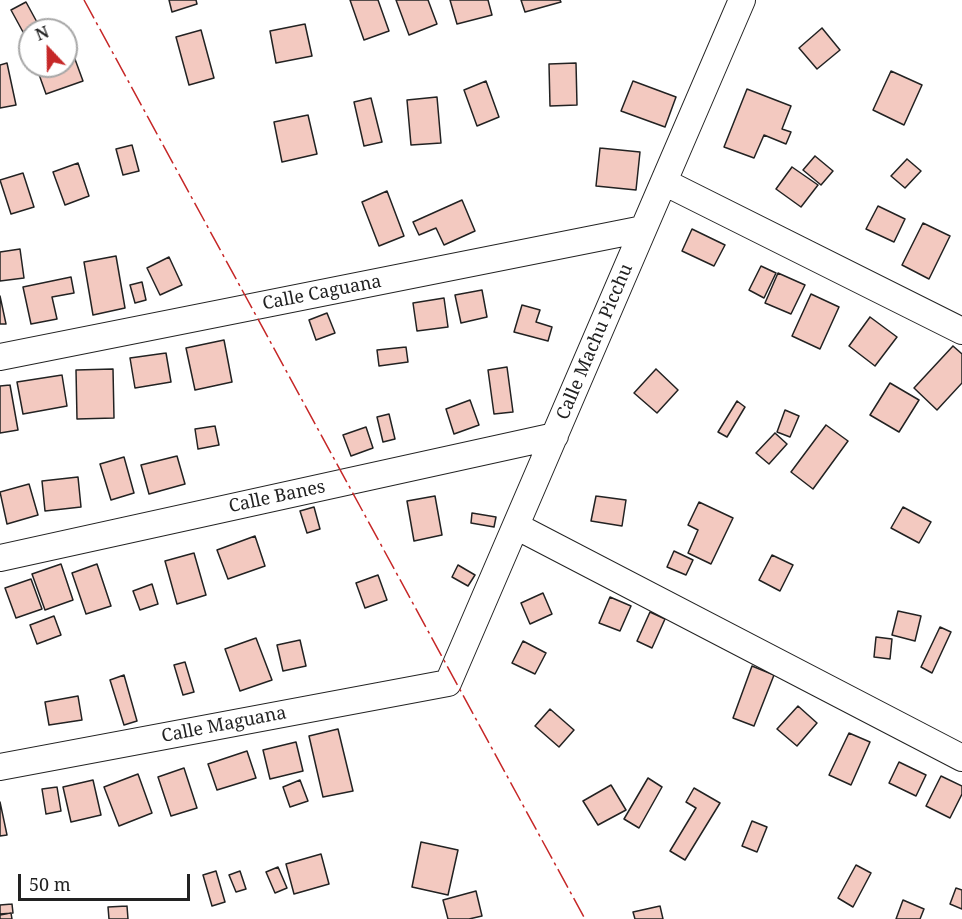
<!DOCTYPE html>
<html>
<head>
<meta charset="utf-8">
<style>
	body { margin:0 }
	#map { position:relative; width:962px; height:919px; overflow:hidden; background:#fff; font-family:"Noto Serif",serif }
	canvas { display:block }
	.north { position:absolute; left:18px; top:18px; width:60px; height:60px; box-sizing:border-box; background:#fff; border:2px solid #a7a7a7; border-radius:50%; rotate:338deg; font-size:16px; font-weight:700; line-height:24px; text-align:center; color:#222 }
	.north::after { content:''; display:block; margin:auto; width:21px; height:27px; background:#c62828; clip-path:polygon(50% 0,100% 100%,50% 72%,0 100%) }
	.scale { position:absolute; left:18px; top:874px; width:172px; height:27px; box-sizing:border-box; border:3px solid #222; border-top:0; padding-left:8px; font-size:18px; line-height:21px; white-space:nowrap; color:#222; -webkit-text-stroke:4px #fff; paint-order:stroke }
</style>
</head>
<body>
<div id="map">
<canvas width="962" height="919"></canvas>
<div class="north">N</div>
<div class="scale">50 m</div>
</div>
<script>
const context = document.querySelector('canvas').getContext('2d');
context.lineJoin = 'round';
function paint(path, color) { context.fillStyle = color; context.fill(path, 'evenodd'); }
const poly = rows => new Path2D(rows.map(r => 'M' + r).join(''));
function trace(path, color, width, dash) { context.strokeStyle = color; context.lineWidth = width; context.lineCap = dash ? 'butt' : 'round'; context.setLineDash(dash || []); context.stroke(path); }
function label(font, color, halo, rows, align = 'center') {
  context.font = font + ' "Noto Serif",serif'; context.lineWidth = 4.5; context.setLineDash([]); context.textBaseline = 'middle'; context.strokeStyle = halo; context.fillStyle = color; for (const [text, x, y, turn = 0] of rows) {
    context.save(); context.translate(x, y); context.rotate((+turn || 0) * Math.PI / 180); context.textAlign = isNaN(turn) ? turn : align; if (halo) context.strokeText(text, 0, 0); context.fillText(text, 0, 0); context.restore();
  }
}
const building = poly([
	[169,0,196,0,197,4,172,12,169,0],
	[350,0,378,0,389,31,364,40,350,0],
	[396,0,428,0,437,24,409,35,396,0],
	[450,0,488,0,492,15,457,24,450,0],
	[521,0,560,0,561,2,525,12,521,0],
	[26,2,38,24,23,32,11,10,26,2],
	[305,24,312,56,276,63,270,31,305,24],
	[822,28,840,50,817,69,799,48,822,28],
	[201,30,214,78,189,85,176,37,201,30],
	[72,51,83,81,46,94,36,66,66,66,66,53,72,51],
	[7,63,16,105,0,108,0,65,7,63],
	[576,63,577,105,550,106,549,64,576,63],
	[891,71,922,85,904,125,873,110,891,71],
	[486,81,499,117,477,126,464,90,486,81],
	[633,81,676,97,665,127,621,111,633,81],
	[747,89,791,106,782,129,791,132,786,144,764,135,754,158,724,147,747,89],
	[437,97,441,143,411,145,407,100,437,97],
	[371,98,382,142,364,146,354,102,371,98],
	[308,115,317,154,282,162,274,122,308,115],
	[132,145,139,171,123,175,116,149,132,145],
	[600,148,640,152,636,190,596,186,600,148],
	[815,156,833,171,821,185,803,170,815,156],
	[907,159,921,171,905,188,891,176,907,159],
	[78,163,89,196,65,205,53,172,78,163],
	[792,167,818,185,801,207,776,189,792,167],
	[23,173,34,207,11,214,0,180,23,173],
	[387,191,404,236,379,246,362,202,387,191],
	[462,200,475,231,444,245,436,228,419,235,413,222,462,200],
	[878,206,905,219,894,242,866,229,878,206],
	[923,223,950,236,929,279,902,265,923,223],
	[692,229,725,245,714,266,682,251,692,229],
	[20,249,24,278,0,281,0,252,20,249],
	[116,256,125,308,93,315,84,262,116,256],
	[169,257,182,285,160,295,147,268,169,257],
	[761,266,776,273,764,298,749,290,761,266],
	[778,273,805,285,791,314,765,303,778,273],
	[71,277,74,293,52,297,57,319,31,324,23,287,71,277],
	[142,282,146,300,135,303,130,285,142,282],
	[482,290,487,317,461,323,455,295,482,290],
	[811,294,839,307,820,349,792,336,811,294],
	[0,296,6,324,0,324,0,296],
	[444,298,448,327,417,331,413,303,444,298],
	[522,305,540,310,536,322,552,327,548,341,514,332,522,305],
	[327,313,335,333,316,340,309,320,327,313],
	[870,317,897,337,875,366,849,346,870,317],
	[224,340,232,382,195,390,186,348,224,340],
	[953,346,962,354,962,383,937,410,914,388,953,346],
	[406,347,408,362,379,366,377,350,406,347],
	[166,353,171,382,135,388,130,358,166,353],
	[507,367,513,412,494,414,488,370,507,367],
	[113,369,114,418,77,419,76,370,113,369],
	[656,369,678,390,657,413,634,393,656,369],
	[62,375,67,406,23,414,17,382,62,375],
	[890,383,919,400,899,432,870,415,890,383],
	[10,385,18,430,0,433,0,386,10,385],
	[470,400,479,425,454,434,446,409,470,400],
	[737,401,745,407,727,437,718,432,737,401],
	[785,410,799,416,790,437,777,432,785,410],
	[389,414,395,439,383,442,377,417,389,414],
	[826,425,848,441,813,489,791,472,826,425],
	[215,426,219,445,198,449,195,429,215,426],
	[366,427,373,448,351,456,343,435,366,427],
	[775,433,787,444,769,464,756,453,775,433],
	[177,456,185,484,149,494,141,465,177,456],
	[124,457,134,493,111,500,100,464,124,457],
	[78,477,81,507,45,511,42,481,78,477],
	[29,484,38,515,7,524,0,492,29,484],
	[435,496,442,535,414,541,407,501,435,496],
	[596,496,626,500,622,526,591,521,596,496],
	[699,502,733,518,711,564,688,553,698,530,688,525,699,502],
	[314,507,320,529,307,533,300,511,314,507],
	[903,507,931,522,919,543,891,528,903,507],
	[472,513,496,517,494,527,471,523,472,513],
	[255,536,265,566,228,579,217,550,255,536],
	[674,551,693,560,686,575,667,567,674,551],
	[194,553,206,595,177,604,165,561,194,553],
	[772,555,793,565,780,591,759,580,772,555],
	[61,564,73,600,45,610,32,574,61,564],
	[97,564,111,606,86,614,72,573,97,564],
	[458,565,475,575,468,586,452,577,458,565],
	[378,575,387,600,365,608,356,583,378,575],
	[31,579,42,609,16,618,5,588,31,579],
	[152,584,158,604,140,610,133,591,152,584],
	[543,593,552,614,530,624,521,603,543,593],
	[610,597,631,606,620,631,599,623,610,597],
	[898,611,921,616,915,641,892,635,898,611],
	[650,612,665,619,652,648,637,641,650,612],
	[54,616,61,635,37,644,30,625,54,616],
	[940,627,951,632,932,673,921,667,940,627],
	[876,637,892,639,890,659,874,657,876,637],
	[256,638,272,680,240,691,225,649,256,638],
	[300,640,306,666,283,671,277,645,300,640],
	[523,641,546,653,535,674,512,663,523,641],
	[185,662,194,692,183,695,174,665,185,662],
	[752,666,774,675,754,726,733,718,752,666],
	[124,675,137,721,124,725,110,680,124,675],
	[78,696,82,720,49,725,45,702,78,696],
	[798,706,817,723,797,746,777,729,798,706],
	[550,709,574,730,559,747,535,726,550,709],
	[338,729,353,791,323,797,309,736,338,729],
	[849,733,870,742,851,785,829,775,849,733],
	[296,742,303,771,270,779,263,750,296,742],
	[247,751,256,778,217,790,208,764,247,751],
	[899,762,926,775,916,796,889,783,899,762],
	[184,768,197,808,171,816,158,777,184,768],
	[138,774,152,813,119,826,104,787,138,774],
	[941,776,962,786,962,794,950,818,926,806,941,776],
	[648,778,662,787,639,828,624,819,648,778],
	[93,780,101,815,71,822,63,787,93,780],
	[300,780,308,801,290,807,283,787,300,780],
	[611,785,626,810,598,825,583,801,611,785],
	[57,787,61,811,46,814,42,789,57,787],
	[694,788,720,803,685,860,670,851,696,808,686,802,694,788],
	[0,802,7,835,0,836,0,802],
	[752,821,767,827,757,852,742,846,752,821],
	[421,842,458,850,448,895,412,887,421,842],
	[321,854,329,884,294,894,286,864,321,854],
	[856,865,871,873,853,907,838,898,856,865],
	[278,867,287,888,275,893,266,872,278,867],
	[216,871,225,902,212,906,203,875,216,871],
	[240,871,246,889,236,892,229,875,240,871],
	[956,888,962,890,962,909,950,904,956,888],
	[476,891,482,916,469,919,448,919,443,900,476,891],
	[903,900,924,909,920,919,896,919,903,900],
	[12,904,13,913,0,914,0,905,12,904],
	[127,906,128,919,109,919,108,907,127,906],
	[660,906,663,919,635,919,633,912,660,906],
	[11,913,12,919,0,919,0,915,11,913]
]);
paint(building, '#f3c9c0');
trace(building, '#222', 1.5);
const minor = poly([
	[664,182,962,331],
	[0,357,643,229],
	[516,526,962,758],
	[0,558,555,436],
	[0,767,448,683,742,0]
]);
trace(minor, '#222', 28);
trace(minor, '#fff', 26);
trace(poly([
	[84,0,585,919]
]), '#c62828', 1.5, [21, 4.5, 3, 4.5]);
label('18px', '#222', '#fff', [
	["Calle Caguana",322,293,-11],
	["Calle Machu Picchu",595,342,-67],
	["Calle Banes",277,497,-12],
	["Calle Maguana",224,725,-11]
]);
</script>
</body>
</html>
